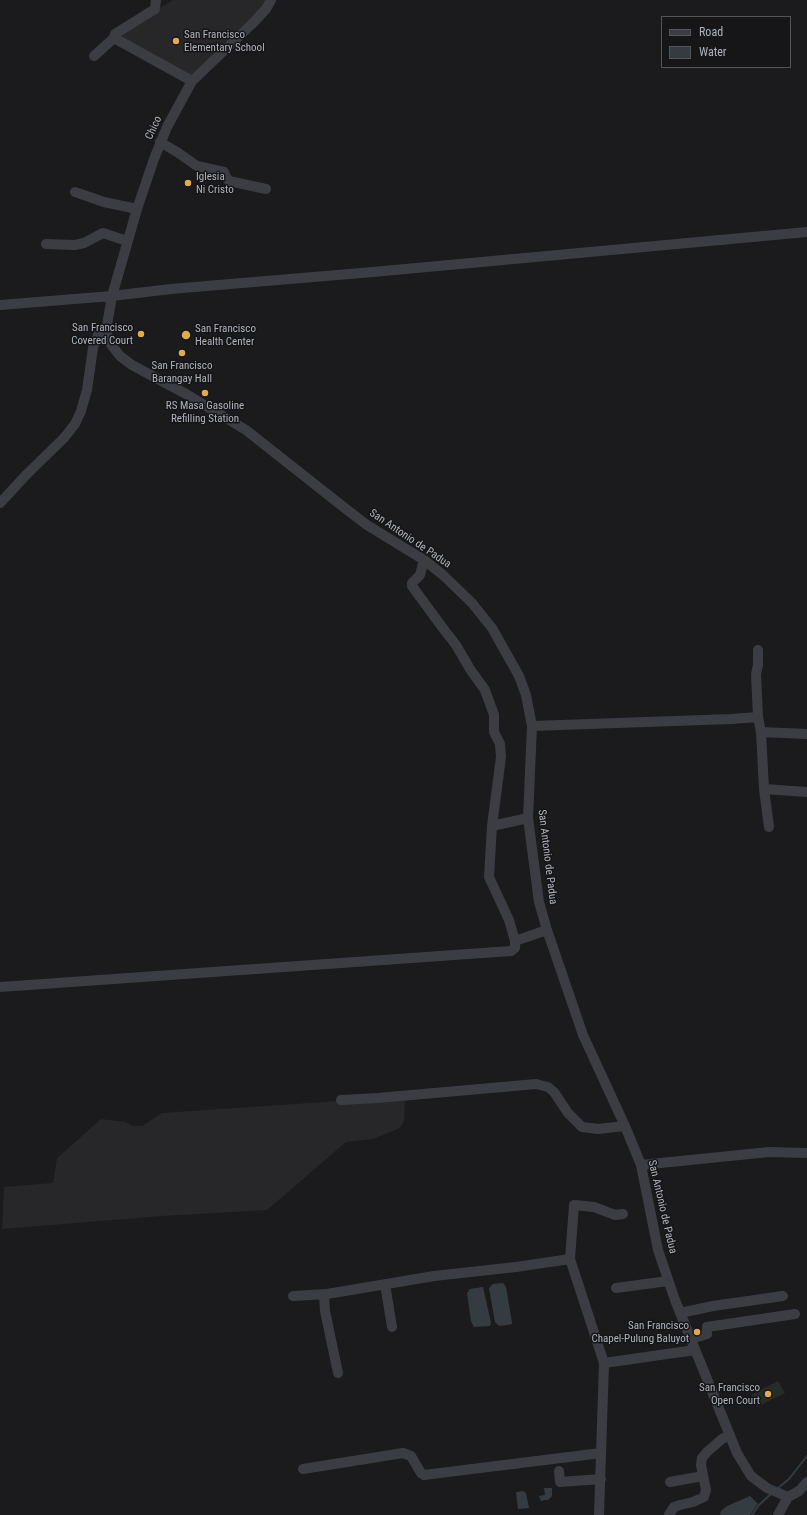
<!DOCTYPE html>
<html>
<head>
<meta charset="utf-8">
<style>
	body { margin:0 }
	#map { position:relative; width:807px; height:1515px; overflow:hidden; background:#1b1b1d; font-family:"Roboto Condensed",sans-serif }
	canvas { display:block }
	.legend { position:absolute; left:661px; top:16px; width:130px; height:52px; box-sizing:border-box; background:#161618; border:1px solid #535559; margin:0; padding:5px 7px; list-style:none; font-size:12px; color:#afb3bb }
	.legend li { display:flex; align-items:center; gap:8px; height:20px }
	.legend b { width:20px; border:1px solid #535559 }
</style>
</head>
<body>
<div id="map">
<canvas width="807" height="1515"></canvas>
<ul class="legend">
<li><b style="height:5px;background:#3c3d42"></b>Road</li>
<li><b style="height:11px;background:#343c42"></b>Water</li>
</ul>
</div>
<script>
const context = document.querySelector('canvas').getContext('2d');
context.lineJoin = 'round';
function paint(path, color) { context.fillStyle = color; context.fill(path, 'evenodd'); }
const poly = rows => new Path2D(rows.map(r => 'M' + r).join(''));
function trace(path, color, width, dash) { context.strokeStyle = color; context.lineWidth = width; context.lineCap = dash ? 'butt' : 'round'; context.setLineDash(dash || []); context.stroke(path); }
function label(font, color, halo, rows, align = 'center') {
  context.font = font + ' "Roboto Condensed",sans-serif'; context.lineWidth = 3; context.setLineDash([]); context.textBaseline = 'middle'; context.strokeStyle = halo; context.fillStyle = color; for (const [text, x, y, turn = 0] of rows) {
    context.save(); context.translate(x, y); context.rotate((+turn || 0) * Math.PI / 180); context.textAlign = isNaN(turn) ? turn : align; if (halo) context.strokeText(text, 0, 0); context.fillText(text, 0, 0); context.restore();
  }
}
paint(poly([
	[173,0,268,0,262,10,189,77,115,38,134,24],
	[405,1096,404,1121,400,1128,373,1139,346,1142,267,1210,162,1216,2,1229,4,1187,53,1183,57,1158,101,1119,125,1122,133,1126,142,1126,162,1113,324,1102]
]), '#27272a');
paint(poly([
	[778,1381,785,1393,757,1407,751,1395]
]), '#252d26');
paint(poly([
	[503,1283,506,1287,512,1323,512,1324,500,1326,498,1325,495,1322,489,1288,493,1284],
	[483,1287,491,1323,490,1326,474,1327,471,1321,467,1293,470,1289],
	[544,1488,552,1488,552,1496,548,1500,545,1500,541,1501,539,1496,545,1495],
	[523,1491,526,1493,529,1508,518,1509,516,1492],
	[750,1496,758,1504,750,1515,720,1515,721,1511,727,1506]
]), '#343c42');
trace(poly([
	[777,1489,789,1479,807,1456],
	[752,1515,759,1505,772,1493]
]), '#343c42', 2);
trace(poly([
	[271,0,266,9,252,24,192,81,167,127,154,159,137,209,112,296,106,331,110,343,120,356,132,365,186,394,246,430,346,509,367,525,424,560,443,575,472,603,492,628,519,676,526,695,532,726,528,818,539,902,547,930,583,1035,625,1126,641,1165,658,1250,675,1300,737,1453,751,1476,767,1488,788,1497],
	[114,38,115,34,155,9,156,0],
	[94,56,114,38,192,81],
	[160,142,177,152,197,166,224,172,226,177,229,181,266,189],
	[75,192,104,202,137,209],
	[46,244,75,245,84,243,103,233,127,241],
	[0,305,112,296,171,289,373,272,807,232],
	[0,503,27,474,64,438,75,424,81,411,87,390,93,348,98,335,106,331],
	[424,560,420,575,412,583,412,586,442,627,456,645,470,669,485,690,494,715,494,732,500,744,501,757,492,826],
	[758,650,758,665,756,674,758,717],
	[532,726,732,719,758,717,761,732,807,734],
	[761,732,764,789,807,792],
	[764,789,769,827],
	[528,818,492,826,489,877,509,920,515,941,547,930],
	[0,987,511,951,515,948,515,941],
	[341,1100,378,1098,536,1084,548,1087,554,1092,568,1113,582,1127,598,1129,625,1126],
	[641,1165,769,1152,807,1153],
	[570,1259,574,1205,594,1207,615,1215,623,1214],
	[385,1284,392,1327],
	[616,1288,668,1281],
	[324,1294,325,1311,338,1373],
	[293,1296,327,1294,434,1276,516,1267,570,1259,604,1363],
	[680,1313,713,1306,783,1296],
	[691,1339,707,1334,707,1327,795,1314],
	[303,1469,403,1453,411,1456,421,1473,424,1475,601,1453],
	[559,1471,560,1482,601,1479],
	[670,1482,703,1476],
	[788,1497,799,1491,807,1482],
	[599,1515,604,1363,695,1350],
	[669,1515,674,1507,680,1505,693,1502,704,1497,706,1490,701,1465,702,1458,707,1452,722,1439,730,1435],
	[778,1515,788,1497]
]), '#3c3d42', 10);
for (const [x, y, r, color] of [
	[176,41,4,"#e2aa4e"],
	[188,183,4,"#e2aa4e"],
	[141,334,4,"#e2aa4e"],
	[186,335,5,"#e2aa4e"],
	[182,353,4,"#e2aa4e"],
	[205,393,4,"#e2aa4e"],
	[697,1332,4,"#e2aa4e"],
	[768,1394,4,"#e2aa4e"]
]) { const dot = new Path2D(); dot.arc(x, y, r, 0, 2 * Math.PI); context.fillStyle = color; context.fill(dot); trace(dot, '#161618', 1.5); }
label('11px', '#afb3bb', '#161618', [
	["San Francisco",184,35],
	["Elementary School",184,48],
	["Iglesia",196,177],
	["Ni Cristo",196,190],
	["San Francisco",133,328,"right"],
	["Covered Court",133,341,"right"],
	["San Francisco",195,329],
	["Health Center",195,342],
	["San Francisco",182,366,"center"],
	["Barangay Hall",182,379,"center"],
	["RS Masa Gasoline",205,406,"center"],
	["Refilling Station",205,419,"center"],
	["San Francisco",689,1326,"right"],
	["Chapel-Pulung Baluyot",689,1339,"right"],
	["San Francisco",760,1388,"right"],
	["Open Court",760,1401,"right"]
], 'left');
label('11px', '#afb3bb', '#161618', [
	["Chico",154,128,-65],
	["San Antonio de Padua",410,539,34],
	["San Antonio de Padua",547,857,83],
	["San Antonio de Padua",662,1207,77]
]);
</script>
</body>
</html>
